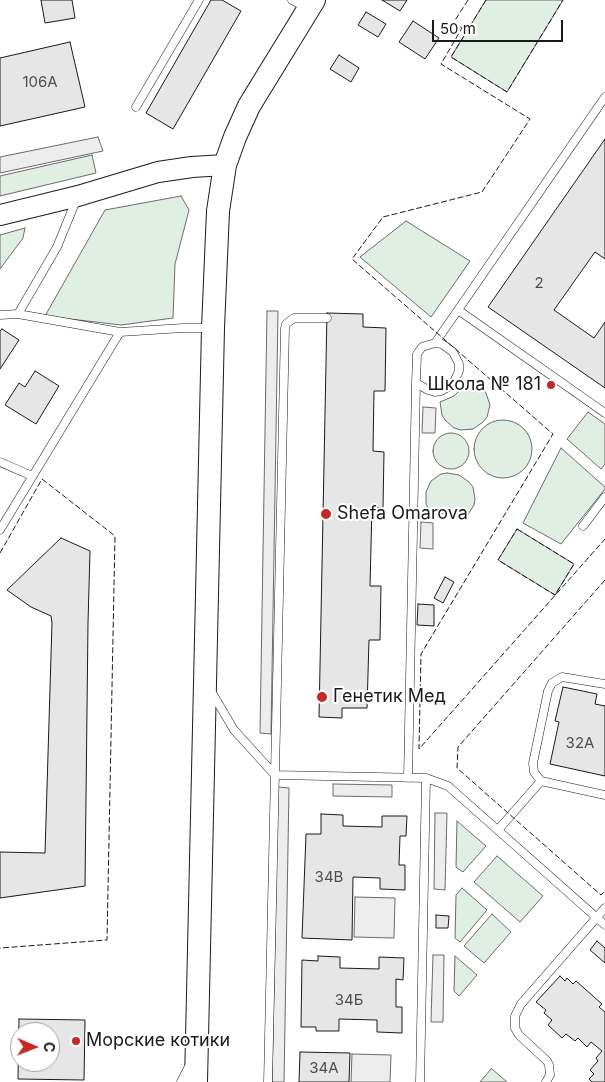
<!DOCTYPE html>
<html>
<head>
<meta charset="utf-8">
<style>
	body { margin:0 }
	#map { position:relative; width:605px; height:1082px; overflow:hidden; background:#fff; font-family:Inter,sans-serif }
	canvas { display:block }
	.north { position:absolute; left:10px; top:1022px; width:50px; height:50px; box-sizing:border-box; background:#fff; border:1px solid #a3a3a3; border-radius:50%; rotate:91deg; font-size:14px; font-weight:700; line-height:20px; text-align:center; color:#1a1a1a }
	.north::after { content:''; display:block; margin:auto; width:18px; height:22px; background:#c62828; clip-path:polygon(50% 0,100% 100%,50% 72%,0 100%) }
	.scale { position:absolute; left:432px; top:20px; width:131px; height:22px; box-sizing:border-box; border:2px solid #1a1a1a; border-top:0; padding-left:6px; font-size:15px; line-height:18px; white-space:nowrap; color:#1a1a1a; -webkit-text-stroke:4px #fff; paint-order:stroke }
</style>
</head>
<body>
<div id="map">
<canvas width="605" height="1082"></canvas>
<div class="north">С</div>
<div class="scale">50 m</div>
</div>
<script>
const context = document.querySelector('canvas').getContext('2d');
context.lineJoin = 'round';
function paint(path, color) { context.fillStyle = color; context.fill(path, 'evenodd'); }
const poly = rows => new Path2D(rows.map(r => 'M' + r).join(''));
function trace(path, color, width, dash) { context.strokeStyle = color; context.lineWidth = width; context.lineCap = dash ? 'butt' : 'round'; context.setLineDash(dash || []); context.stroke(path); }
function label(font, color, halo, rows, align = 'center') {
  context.font = font + ' Inter,sans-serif'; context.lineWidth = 4; context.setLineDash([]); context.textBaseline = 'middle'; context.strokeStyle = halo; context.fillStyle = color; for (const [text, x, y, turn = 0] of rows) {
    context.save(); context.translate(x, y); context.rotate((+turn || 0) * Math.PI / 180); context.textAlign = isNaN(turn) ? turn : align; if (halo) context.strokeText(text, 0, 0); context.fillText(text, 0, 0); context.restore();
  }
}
const green = poly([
	[486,0,563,0,507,92,451,57,486,0],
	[92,155,96,173,0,196,0,176,92,155],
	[181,196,189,210,175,264,173,318,121,325,45,316,105,210,181,196],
	[406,221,470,261,431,317,360,257,406,221],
	[25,228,23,238,0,269,0,235,25,228],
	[466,380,472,381,483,388,486,393,490,405,487,417,483,422,473,429,461,430,454,428,445,420,442,415,440,402,454,396,461,389,466,380],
	[588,412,605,424,605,464,601,469,567,439,588,412],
	'474 449a29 29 0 1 1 58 0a29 29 0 1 1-58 0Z',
	'433 451a18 18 0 1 1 36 0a18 18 0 1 1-36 0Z',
	[561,448,605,487,605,489,561,544,523,523,561,448],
	[447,473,459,475,469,482,473,487,475,499,474,505,467,516,462,519,448,513,432,515,426,504,426,492,431,481,441,474,447,473],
	[517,529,574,564,555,595,498,560,517,529],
	[457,821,486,846,463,872,456,867,457,821],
	[497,856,543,896,520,922,474,882,497,856],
	[462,888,487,910,460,942,455,938,456,895,462,888],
	[492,914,511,932,484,963,464,946,492,914],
	[455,956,477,975,459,996,454,991,455,956],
	[491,1069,492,1069,507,1082,480,1082,491,1069]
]);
paint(green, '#e0efe3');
trace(green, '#6a6a6a', 1);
const parking = poly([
	[98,137,103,151,0,173,0,157,98,137],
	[267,311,278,311,271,734,260,733,267,311],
	[423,407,436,408,435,433,422,433,423,407],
	[421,522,433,523,433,549,420,548,421,522],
	[333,784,392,785,392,797,333,796,333,784],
	[278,787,289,788,284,1082,272,1082,278,787],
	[435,813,447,813,445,890,434,889,435,813],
	[355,897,395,898,394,938,354,937,355,897],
	[433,955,444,955,443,1022,431,1022,433,955],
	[352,1054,391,1055,390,1082,351,1082,352,1054]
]);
paint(parking, '#ededed');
trace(parking, '#6a6a6a', 1);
const building = poly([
	[41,0,72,0,75,18,45,23,41,0],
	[211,0,222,0,241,11,173,129,146,113,211,0],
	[382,0,407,0,400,11,382,0],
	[366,12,386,24,378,37,358,25,366,12],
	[413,21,439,38,425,59,399,42,413,21],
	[70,42,85,107,0,126,0,58,70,42],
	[339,55,359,68,351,82,330,69,339,55],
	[605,139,605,259,595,252,554,310,594,338,605,322,605,388,488,307,605,139],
	[327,313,363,314,363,327,386,328,385,391,374,391,373,451,384,452,383,508,372,507,370,586,381,586,380,640,369,640,367,708,342,708,342,718,319,717,327,313],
	[2,329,19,340,0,369,0,331,2,329],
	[35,371,59,386,36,424,5,405,19,383,25,387,35,371],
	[61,538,90,551,88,623,85,886,0,898,0,852,45,853,52,623,51,616,31,607,7,590,61,538],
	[445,577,454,582,443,603,434,598,445,577],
	[418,604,434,605,434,626,417,625,418,604],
	[563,687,597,694,595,704,605,706,605,776,550,764,559,722,555,721,563,687],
	[321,814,343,815,343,826,382,827,382,816,407,816,406,836,400,836,399,865,405,865,405,890,380,889,380,878,353,877,352,940,302,938,306,834,321,834,321,814],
	[436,915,449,916,448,928,436,928,436,915],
	[597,941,605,948,605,963,590,950,597,941],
	[318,956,340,957,340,968,379,969,379,957,404,958,403,980,396,979,396,1007,402,1007,402,1033,377,1032,377,1020,339,1019,339,1031,316,1031,316,1027,301,1027,302,960,318,961,318,956],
	[560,976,565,981,567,978,573,984,576,981,602,1004,599,1007,605,1012,605,1082,592,1082,589,1079,594,1074,590,1070,598,1061,596,1058,602,1051,591,1042,587,1047,578,1038,575,1041,566,1034,562,1038,548,1025,552,1020,544,1013,546,1010,536,1002,560,976],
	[19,1019,85,1020,84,1080,18,1079,19,1019],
	[20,1032,50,1032,50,1062,20,1062,20,1032],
	[300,1052,350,1053,349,1082,299,1082,300,1052]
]);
paint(building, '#e6e6e6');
trace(building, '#1a1a1a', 1);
const service = poly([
	[292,0,307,8],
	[605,97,458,310,605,413],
	[136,107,199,0],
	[18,314,57,247,77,198],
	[0,315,18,314,120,332,183,328,211,328],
	[435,343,458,310],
	[0,462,32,476],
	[583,526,605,497],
	[0,530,120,332],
	[605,684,562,677,552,683,548,691,533,763,534,772,541,781,605,795],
	[211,691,234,730,275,775,426,778,420,1082],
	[408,778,416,383,417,354,422,347,435,343,442,344,453,352,459,364,459,371,453,384,441,391,435,392,428,390,416,383],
	[426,778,448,786,605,925],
	[498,830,541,781],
	[181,1082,188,1068],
	[268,1082,285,328,286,324,294,318,327,318],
	[546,1082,550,1075,549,1065,547,1061,519,1035,515,1028,515,1016,521,1004,605,908]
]);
const tertiary = poly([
	[0,215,78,196,158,172,192,167,225,165]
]);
const secondary = poly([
	[196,1082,213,328,218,211,225,165,235,137,249,106,314,0]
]);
trace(service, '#1a1a1a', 9);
trace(tertiary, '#1a1a1a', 22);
trace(secondary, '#1a1a1a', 24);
trace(service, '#fff', 8);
trace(tertiary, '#fff', 20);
trace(secondary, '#fff', 22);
trace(poly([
	[468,0,454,22,462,28,441,64,530,119,482,192,383,217,352,259,553,434,421,654,419,749,605,539],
	[486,0,451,57,507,92,563,0],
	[517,529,574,564,555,595,498,560,517,529],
	[0,553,42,479,115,536,107,940,0,948],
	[605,580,458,747,457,768,601,895,605,891]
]), '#1a1a1a', 1, [6, 2.5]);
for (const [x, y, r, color] of [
	[551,385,5,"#c62828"],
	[326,514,6,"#c62828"],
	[322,697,6,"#c62828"],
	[76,1041,5,"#c62828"]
]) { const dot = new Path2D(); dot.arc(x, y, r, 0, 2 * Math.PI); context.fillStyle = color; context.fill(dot); trace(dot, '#fff', 2); }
label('15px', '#4d4d4d', null, [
	["106А",40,82],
	["2",539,283],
	["32А",580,743],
	["34В",329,877],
	["34Б",349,1000],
	["34А",324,1068]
]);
label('18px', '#1a1a1a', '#fff', [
	["Школа № 181",541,385,"right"],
	["Shefa Omarova",337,514],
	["Генетик Мед",333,697],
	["Морские котики",86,1041]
], 'left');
</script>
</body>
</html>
